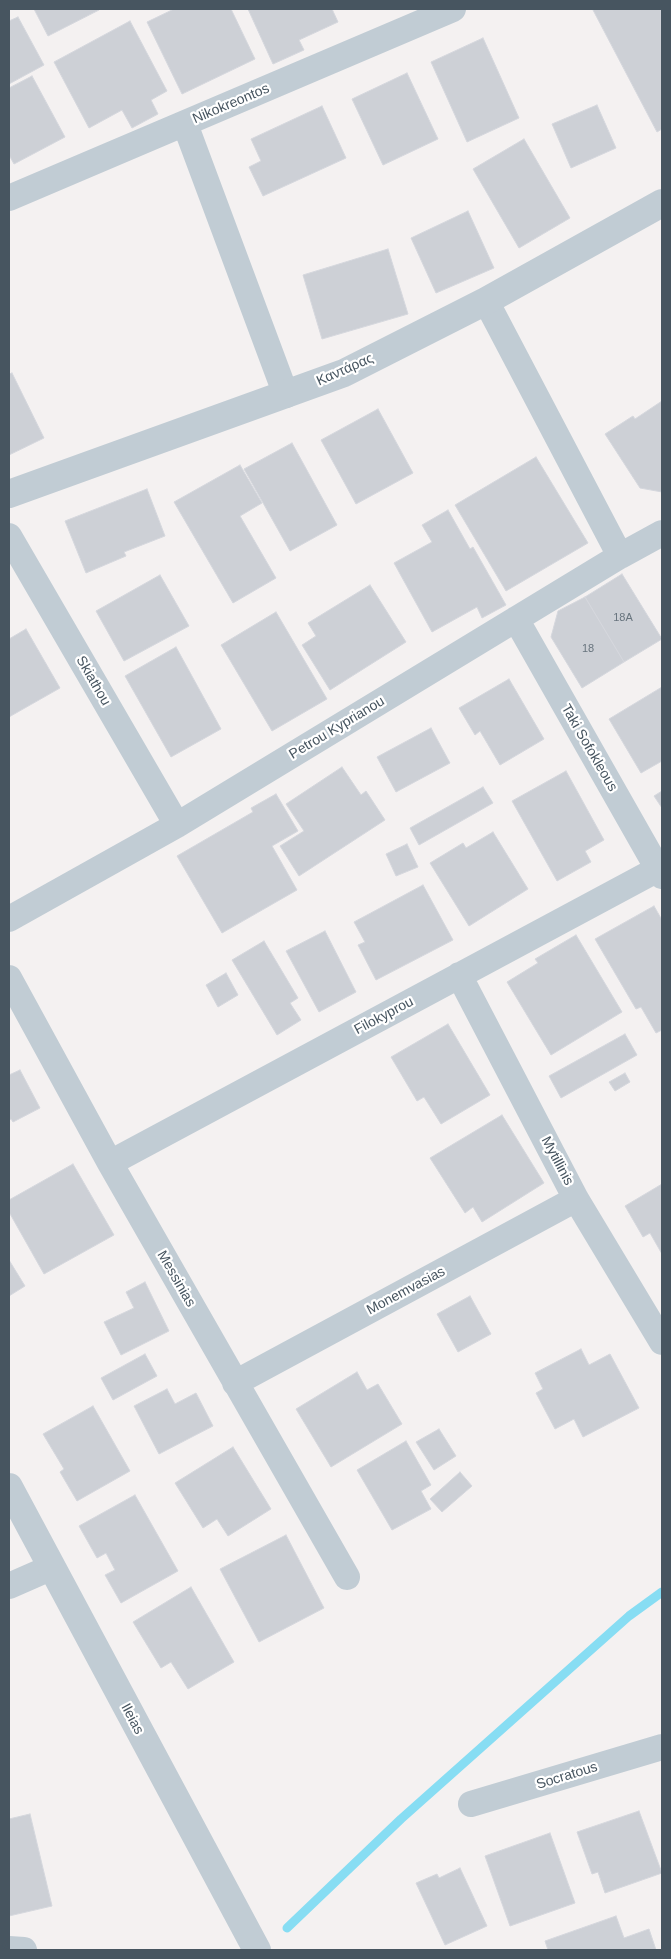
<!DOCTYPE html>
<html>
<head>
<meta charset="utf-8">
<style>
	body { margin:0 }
	#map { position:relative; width:671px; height:1959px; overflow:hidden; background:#f4f1f1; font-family:Helvetica,sans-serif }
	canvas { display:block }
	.frame { position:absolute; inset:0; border:10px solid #475560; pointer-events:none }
</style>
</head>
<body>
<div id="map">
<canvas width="671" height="1959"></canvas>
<div class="frame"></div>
</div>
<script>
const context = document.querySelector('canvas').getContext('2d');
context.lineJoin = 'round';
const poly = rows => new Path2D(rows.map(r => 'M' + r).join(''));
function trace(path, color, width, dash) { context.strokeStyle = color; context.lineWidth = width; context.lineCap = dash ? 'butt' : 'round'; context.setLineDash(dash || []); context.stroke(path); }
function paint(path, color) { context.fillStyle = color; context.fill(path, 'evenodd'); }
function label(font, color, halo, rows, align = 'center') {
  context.font = font + ' Helvetica,sans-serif'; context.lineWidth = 4.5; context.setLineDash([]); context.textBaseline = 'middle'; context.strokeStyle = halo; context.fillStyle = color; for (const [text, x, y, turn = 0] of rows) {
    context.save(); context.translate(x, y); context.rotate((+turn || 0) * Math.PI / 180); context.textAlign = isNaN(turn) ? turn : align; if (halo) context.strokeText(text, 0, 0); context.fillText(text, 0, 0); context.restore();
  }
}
trace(poly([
	[287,1928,401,1819,629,1616,662,1592]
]), '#87ddf3', 9);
const building = poly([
	[34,9,99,9,99,10,48,36,34,9],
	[174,9,231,9,255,59,182,94,147,22,174,9],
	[248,9,332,9,338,22,299,40,304,50,273,64,248,9],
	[595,9,661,9,662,129,657,132,593,10,595,9],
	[18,17,44,65,9,84,9,21,18,17],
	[130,21,167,91,151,100,158,114,132,128,122,110,89,128,54,62,130,21],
	[483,38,519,118,467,142,431,62,483,38],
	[407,73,438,139,383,165,352,99,407,73],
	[32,76,65,137,14,164,9,155,9,88,32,76],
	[597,105,616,148,571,168,552,124,597,105],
	[322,106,346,158,263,196,249,167,261,161,251,139,322,106],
	[524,139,570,218,519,248,473,169,524,139],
	[468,211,494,268,436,293,411,238,468,211],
	[388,249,408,314,322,339,303,275,388,249],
	[12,373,44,438,9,455,9,374,12,373],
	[662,401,662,492,640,488,605,434,633,416,635,419,662,401],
	[378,409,413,473,356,504,321,440,378,409],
	[292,443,337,525,290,551,244,469,292,443],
	[536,457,588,543,506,591,455,505,536,457],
	[240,465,262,503,240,516,276,578,233,603,174,502,240,465],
	[147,489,165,536,124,552,126,556,86,573,65,521,147,489],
	[448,510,470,549,473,547,506,605,482,618,477,607,432,632,394,563,432,542,422,525,448,510],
	[622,574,662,639,624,662,585,597,622,574],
	[160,575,189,626,124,661,96,611,160,575],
	[370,585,406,642,330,690,302,645,316,636,308,623,370,585],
	[585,597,624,662,582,688,551,637,558,611,585,597],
	[276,612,327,699,272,731,221,645,276,612],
	[26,629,60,688,9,717,9,639,26,629],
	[176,647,221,729,171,757,125,676,176,647],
	[509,679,544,739,500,765,480,731,475,735,459,708,509,679],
	[662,687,662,761,641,773,609,719,662,687],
	[431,728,450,763,396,792,377,757,431,728],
	[342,767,361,795,366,791,385,820,299,876,280,846,304,831,286,804,342,767],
	[566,771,604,840,585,851,591,862,557,881,512,801,566,771],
	[483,787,493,803,419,845,410,828,483,787],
	[662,791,662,808,654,796,662,791],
	[276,794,298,831,272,846,297,890,222,933,177,856,253,812,251,808,276,794],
	[493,832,528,889,469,926,430,863,463,843,466,848,493,832],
	[407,844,418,867,396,876,386,854,407,844],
	[423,885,453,940,376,980,358,945,365,942,354,922,423,885],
	[654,906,662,920,662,1030,656,1033,641,1007,636,1009,595,939,654,906],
	[325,931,356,992,319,1012,286,951,325,931],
	[576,935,622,1012,551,1055,507,982,538,963,535,959,576,935],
	[264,941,298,998,290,1003,301,1020,277,1035,232,960,264,941],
	[226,973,238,995,218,1007,206,985,226,973],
	[448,1024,490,1095,441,1124,424,1097,417,1101,391,1057,448,1024],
	[625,1034,637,1055,561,1098,549,1076,625,1034],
	[20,1070,40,1108,13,1122,11,1119,9,1120,9,1075,20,1070],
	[625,1073,630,1082,615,1091,609,1082,625,1073],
	[502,1115,544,1183,482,1222,473,1207,465,1213,430,1158,502,1115],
	[73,1164,114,1235,44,1274,9,1212,9,1200,73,1164],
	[662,1184,662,1254,650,1233,643,1237,625,1206,662,1184],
	[9,1260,25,1286,9,1296,9,1260],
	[145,1282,169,1331,121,1355,104,1322,134,1308,126,1292,145,1282],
	[470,1296,491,1334,458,1352,437,1314,470,1296],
	[581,1349,589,1365,610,1354,639,1408,583,1437,574,1419,555,1429,536,1393,543,1389,535,1373,581,1349],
	[145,1354,157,1376,113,1400,101,1378,145,1354],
	[357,1372,367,1390,378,1384,402,1424,331,1467,296,1409,357,1372],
	[167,1389,175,1404,196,1393,213,1426,159,1454,134,1406,167,1389],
	[93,1406,130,1471,77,1501,60,1472,64,1469,43,1434,93,1406],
	[439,1429,456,1456,434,1470,416,1442,439,1429],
	[406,1441,431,1485,421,1491,431,1509,392,1530,357,1470,406,1441],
	[233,1447,271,1509,228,1536,217,1519,203,1528,175,1483,233,1447],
	[460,1472,472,1486,442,1512,430,1499,460,1472],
	[135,1495,178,1571,121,1603,105,1575,115,1570,106,1553,97,1558,79,1526,135,1495],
	[286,1535,324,1608,259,1642,220,1569,286,1535],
	[191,1587,234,1662,188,1689,171,1662,161,1668,133,1622,191,1587],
	[639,1811,662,1873,605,1893,598,1872,592,1874,577,1832,639,1811],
	[30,1814,52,1906,9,1916,9,1819,30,1814],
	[550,1833,575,1903,510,1926,485,1856,550,1833],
	[460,1868,487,1926,445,1945,416,1883,437,1874,439,1878,460,1868],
	[616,1916,624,1938,649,1929,656,1950,548,1950,545,1941,616,1916]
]);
paint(building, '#cdd0d6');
trace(building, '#d5d7dd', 1);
trace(poly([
	[185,124,286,395],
	[9,198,453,9],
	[486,301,620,556],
	[9,536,177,825],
	[516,619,662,876],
	[9,919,177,825,620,556,662,533],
	[459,975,576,1199,662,1342],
	[9,978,110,1163,347,1577],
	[110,1163,658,869],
	[235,1383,576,1199],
	[9,1586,50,1568],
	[471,1804,662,1747],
	[9,1949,24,1950]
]), '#c1ccd4', 26);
trace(poly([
	[9,494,344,373,486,301,662,203],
	[9,1487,257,1950]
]), '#c1ccd4', 28);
label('11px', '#68747e', null, [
	["18A",623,618],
	["18",588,649]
]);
label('14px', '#475560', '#fff', [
	["Nikokreontos",231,104,-23],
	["Καντάρας",345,370,-24],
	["Skiathou",93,681,60],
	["Petrou Kyprianou",337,728,-31],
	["Taki Sofokleous",589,748,60],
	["Filokyprou",384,1016,-28],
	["Mytillinis",557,1161,62],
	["Messinias",176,1279,60],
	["Monemvasias",406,1291,-28],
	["Ileias",132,1719,62],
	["Socratous",567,1776,-17]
]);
</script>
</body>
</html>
